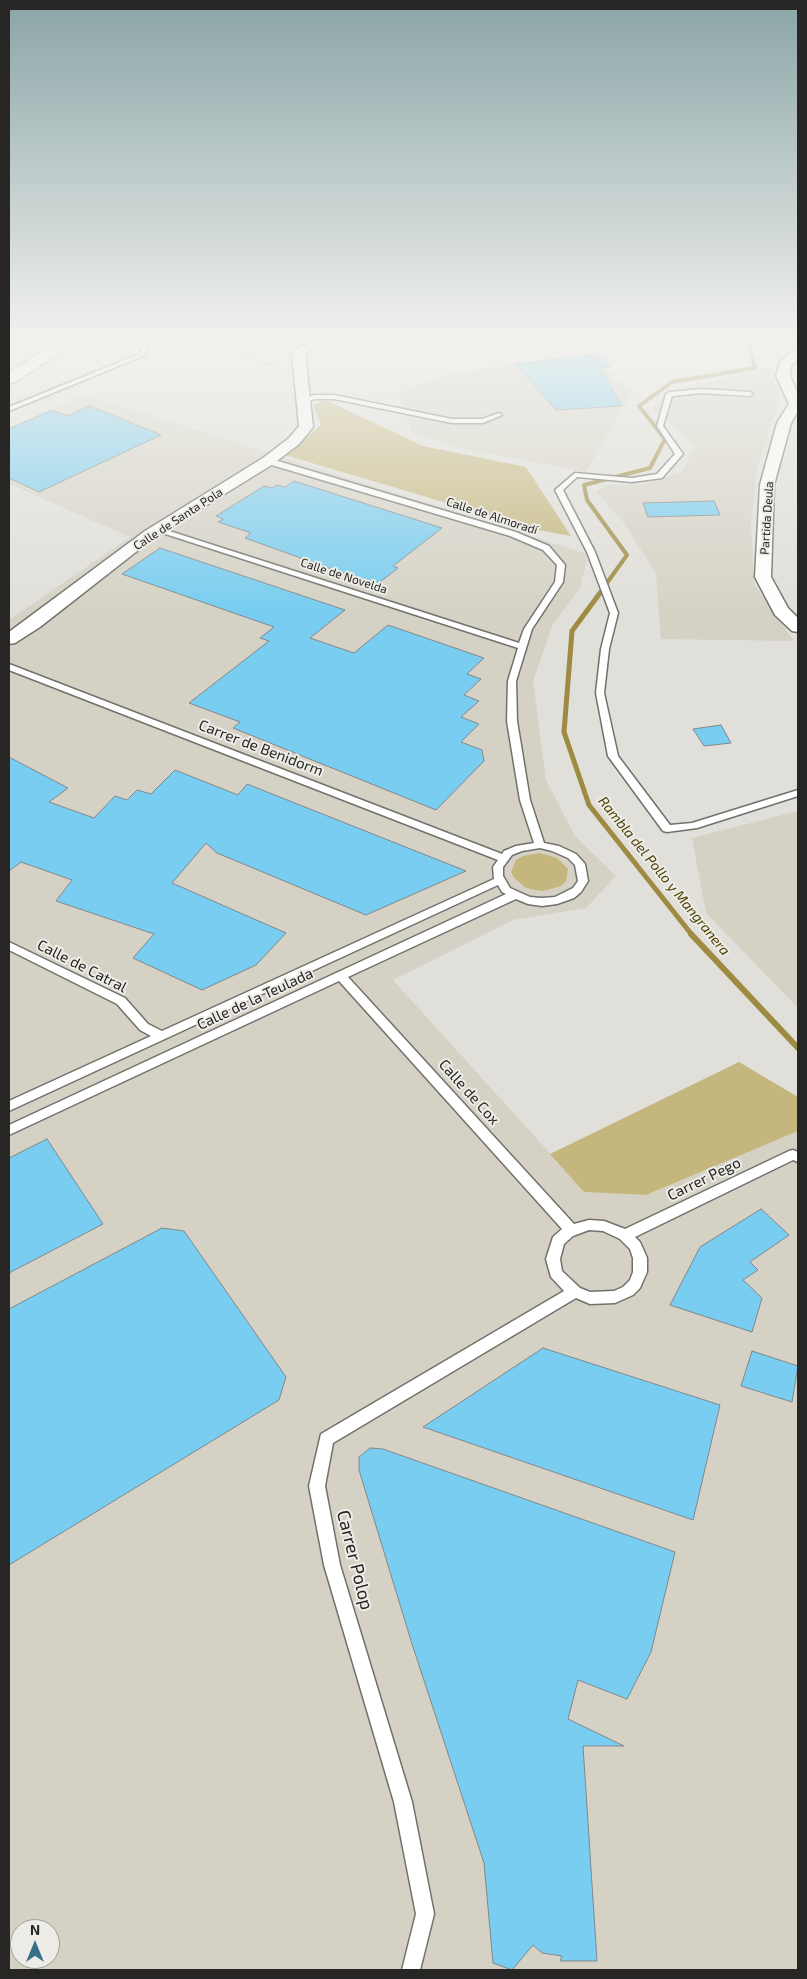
<!DOCTYPE html>
<html>
<head>
<meta charset="utf-8">
<style>
	body { margin:0 }
	#map { position:relative; width:807px; height:1979px; overflow:hidden; background:#e0dfd9; font-family:"Exo 2",sans-serif }
	canvas { display:block }
	.frame { position:absolute; inset:0; border:10px solid #272624; pointer-events:none }
	.north { position:absolute; left:10px; top:1919px; width:50px; height:50px; box-sizing:border-box; background:#eeece7; border:1px solid #9e9d99; border-radius:50%; rotate:0deg; font-size:14px; font-weight:700; line-height:20px; text-align:center; color:#272624 }
	.north::after { content:''; display:block; margin:auto; width:18px; height:22px; background:#367189; clip-path:polygon(50% 0,100% 100%,50% 72%,0 100%) }
</style>
</head>
<body>
<div id="map">
<canvas width="807" height="1979"></canvas>
<div class="frame"></div>
<div class="north">N</div>
</div>
<script>
const context = document.querySelector('canvas').getContext('2d');
context.lineJoin = 'round';
function paint(path, color) { context.fillStyle = color; context.fill(path, 'evenodd'); }
const poly = rows => new Path2D(rows.map(r => 'M' + r).join(''));
function trace(path, color, width, dash) { context.strokeStyle = color; context.lineWidth = width; context.lineCap = dash ? 'butt' : 'round'; context.setLineDash(dash || []); context.stroke(path); }
function label(font, color, halo, rows, align = 'center') {
  context.font = font + ' "Exo 2",sans-serif'; context.lineWidth = 4; context.setLineDash([]); context.textBaseline = 'middle'; context.strokeStyle = halo; context.fillStyle = color; for (const [text, x, y, turn = 0] of rows) {
    context.save(); context.translate(x, y); context.rotate((+turn || 0) * Math.PI / 180); context.textAlign = isNaN(turn) ? turn : align; if (halo) context.strokeText(text, 0, 0); context.fillText(text, 0, 0); context.restore();
  }
}
paint(poly([
	[9,334,47,334,9,358],
	[592,356,632,393,586,472,479,452,412,434,398,393,441,376,507,364],
	[769,367,780,396,757,469,751,524,754,584,794,641,661,639,656,573,621,519,596,492,607,485,642,485,682,472,695,446,652,407,685,389],
	[86,395,588,554,580,588,553,624,533,681,546,780,575,836,616,876,586,908,513,920,393,980,585,1192,646,1195,798,1131,798,1970,9,1970,9,620,130,537,9,484,9,427],
	[20,1929,50,1929,50,1959,20,1959],
	[798,811,798,1008,706,913,692,838]
]), '#d5d2c5');
paint(poly([
	[325,400,423,446,526,467,571,536,538,530,285,455,321,425,313,405],
	[540,853,557,858,568,869,566,881,561,886,544,891,535,890,526,888,514,878,511,872,516,860,523,856],
	[739,1062,798,1097,798,1131,646,1195,584,1192,550,1154]
]), '#c4b67d');
trace(poly([
	[599,594,627,555,587,500,584,485,650,468,665,439,639,406,672,382,755,368,746,334]
]), '#9d8b42', 4);
trace(poly([
	[600,593,572,631,564,732,589,805,692,935]
]), '#9d8b42', 5);
trace(poly([
	[691,934,798,1048]
]), '#9d8b42', 6);
const building = poly([
	[597,354,610,367,600,368,622,406,556,410,516,364,597,354],
	[90,406,161,435,39,492,9,478,9,429,52,410,67,416,90,406],
	[294,481,442,528,393,566,398,568,376,585,245,538,251,533,218,522,223,519,216,516,264,486,272,488,277,485,285,487,294,481],
	[714,501,720,515,648,517,643,503,714,501],
	[160,548,345,610,310,638,354,653,388,625,484,658,467,674,481,679,464,695,479,701,461,717,479,724,461,742,482,750,484,761,436,810,233,728,240,722,189,703,269,641,260,638,274,627,122,574,160,548],
	[721,725,731,743,704,746,693,729,721,725],
	[9,757,68,788,49,802,94,818,115,796,127,800,137,790,151,794,175,770,238,795,247,784,466,871,366,915,217,853,206,843,172,883,286,933,256,965,202,990,133,958,154,934,56,901,72,880,21,862,9,871,9,757],
	[47,1139,103,1224,9,1273,9,1158,47,1139],
	[761,1209,789,1235,750,1262,758,1270,743,1280,762,1298,752,1332,670,1305,700,1247,761,1209],
	[162,1228,184,1231,286,1377,279,1400,9,1565,9,1309,162,1228],
	[543,1348,720,1405,693,1520,423,1427,543,1348],
	[752,1351,798,1366,792,1402,741,1386,752,1351],
	[370,1448,383,1449,675,1552,651,1652,627,1699,578,1680,568,1719,624,1746,583,1746,597,1961,560,1961,562,1956,542,1953,533,1945,512,1970,493,1963,484,1863,412,1644,359,1470,359,1457,370,1448]
]);
paint(building, '#78cdf0');
trace(building, '#82888b', 1);
const lane = poly([
	[27,334,44,334,74,341,71,343,27,334],
	[150,334,156,334,143,356,9,411,9,407,139,354,150,334],
	[701,389,750,392,753,394,750,396,701,393,672,396,663,426,683,454,662,478,632,482,577,477,563,490,595,552,618,613,609,649,604,693,618,756,670,825,692,823,798,790,798,796,697,828,667,832,663,831,608,756,596,693,601,649,610,613,587,552,555,490,575,473,632,478,657,474,675,454,657,426,666,394,669,392,701,389],
	[313,395,334,395,452,419,482,419,499,413,502,415,483,423,452,423,334,399,314,399,304,404,301,402,313,395],
	[265,459,271,459,516,532,549,546,565,565,563,582,532,629,516,681,517,721,530,800,544,843,559,846,576,854,585,864,588,881,581,892,574,898,557,904,542,906,528,904,516,899,348,977,574,1224,589,1220,604,1221,625,1229,789,1151,793,1150,798,1152,798,1162,793,1160,635,1237,640,1242,647,1258,647,1272,640,1288,633,1295,615,1303,590,1304,576,1298,333,1443,325,1486,340,1565,412,1802,434,1914,420,1970,402,1970,416,1914,394,1802,324,1565,309,1486,321,1434,564,1291,551,1277,546,1259,553,1237,562,1229,339,981,9,1135,9,1125,506,894,502,892,498,885,9,1111,9,1101,151,1036,140,1030,117,1004,9,950,9,942,125,998,148,1024,162,1031,494,879,493,867,498,860,9,670,9,664,502,854,504,851,516,846,534,843,520,800,507,721,508,681,518,648,153,530,160,528,519,643,524,629,555,582,557,565,543,550,510,536,265,463,265,459],
	[540,848,552,851,568,858,575,865,578,881,573,888,555,897,542,898,530,897,510,888,503,876,503,867,512,855,522,851,540,848],
	[589,1230,603,1231,620,1239,630,1249,633,1258,633,1272,630,1280,623,1287,614,1291,590,1292,580,1288,562,1271,560,1259,564,1244,573,1236,589,1230]
]);
const street = poly([
	[318,334,333,334,305,354,313,427,299,444,273,464,155,537,40,627,15,643,9,644,9,632,145,531,263,458,289,438,299,426,292,353,318,334],
	[798,348,798,359,791,366,790,376,798,394,798,411,791,423,774,485,771,577,788,608,798,618,798,632,792,631,775,615,755,577,760,485,777,423,789,404,776,376,780,362,794,349,798,348]
]);
const highway = poly([
	[72,334,90,334,15,382,9,384,9,372,72,334]
]);
trace(lane, '#71706b', 3);
trace(street, '#71706b', 3);
trace(highway, '#71706b', 2);
trace(poly([
	[209,334,217,344,284,370]
]), '#a5a4a0', 2, [2, 2]);
paint(lane, '#fff');
paint(street, '#fff');
paint(highway, '#fff');
const sky = context.createLinearGradient(0, 0, 0, 612);
sky.addColorStop(0, '#8aa4a6');
sky.addColorStop(0.55, '#f1f1ee');
sky.addColorStop(1, '#f1f1ee00');
context.fillStyle = sky;
context.fillRect(0, 0, 807, 612);
label('12px', '#272624', '#eeece7', [
	["Calle de Almoradí",492,516,18],
	["Partida Deula",767,518,-86],
	["Calle de Santa Pola",178,519,-33],
	["Calle de Novelda",344,576,18]
]);
label('italic 14px', '#4d4003', '#eeece7', [
	["Rambla del Pollo y Mangranera",664,876,51]
]);
label('15px', '#272624', '#eeece7', [
	["Carrer de Benidorm",261,748,21],
	["Calle de Catral",82,966,27],
	["Calle de la Teulada",255,999,-25],
	["Calle de Cox",469,1092,48],
	["Carrer Pego",704,1179,-26]
]);
label('18px', '#272624', '#eeece7', [
	["Carrer Polop",355,1560,76]
]);
</script>
</body>
</html>
